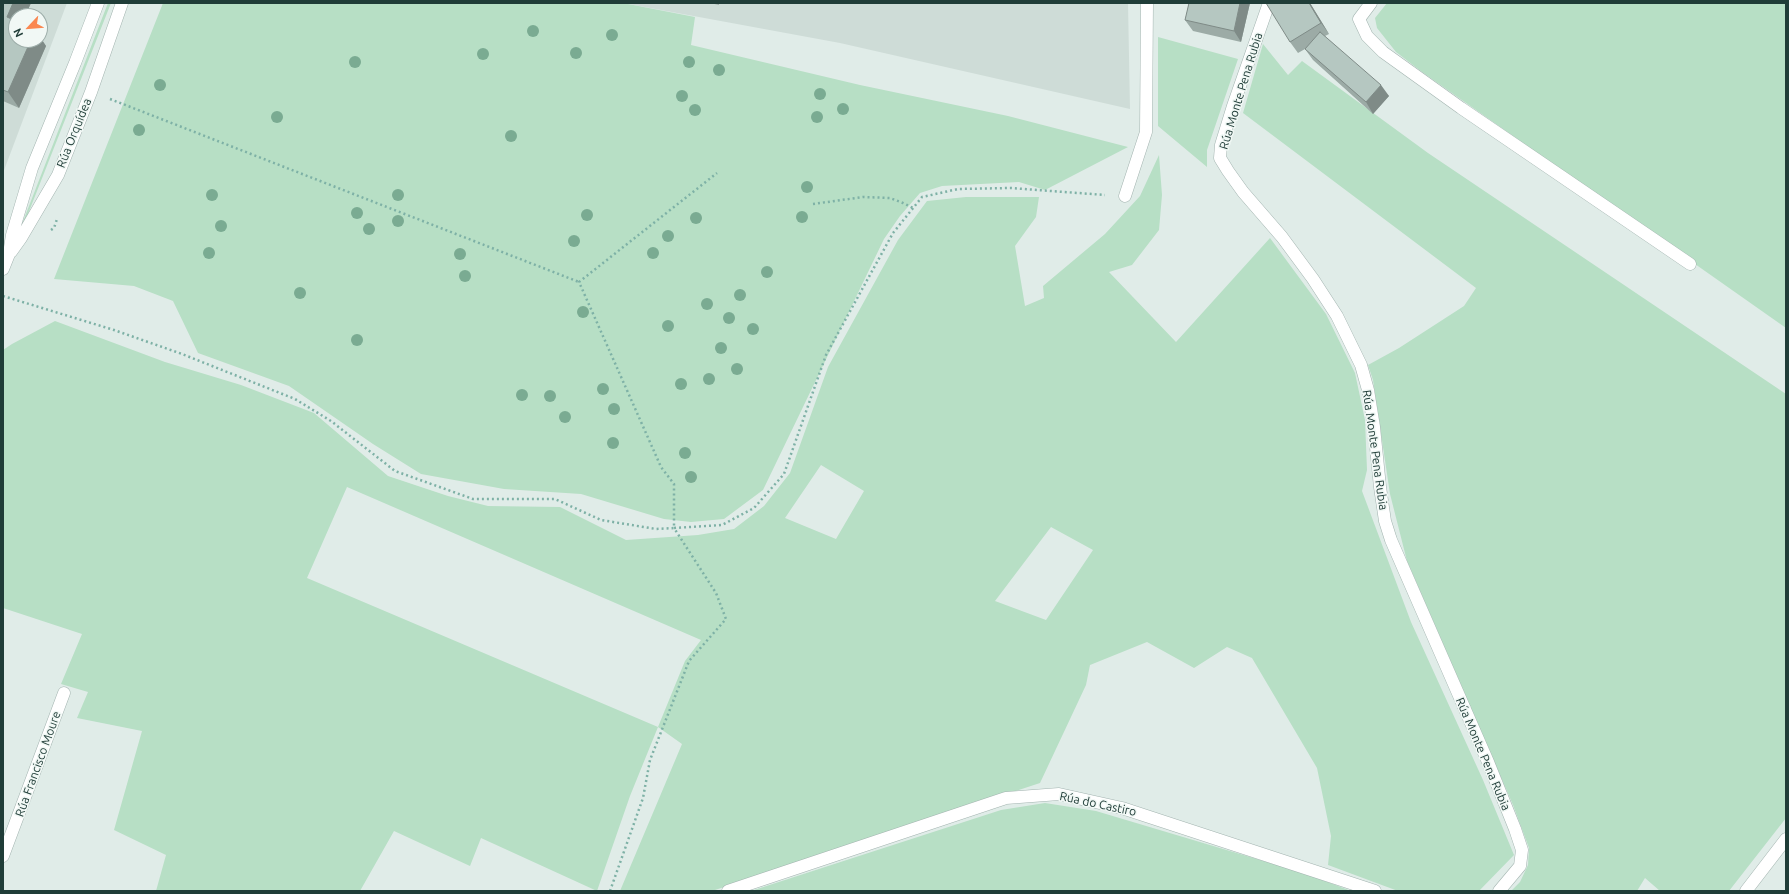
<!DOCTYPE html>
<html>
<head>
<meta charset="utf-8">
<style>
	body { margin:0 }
	#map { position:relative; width:1789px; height:894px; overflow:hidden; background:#e0ece8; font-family:Ubuntu,sans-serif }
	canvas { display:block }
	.frame { position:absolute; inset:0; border:4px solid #203d38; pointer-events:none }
	.north { position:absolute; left:8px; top:8px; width:40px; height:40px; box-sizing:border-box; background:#f1f8f5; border:1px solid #9dada9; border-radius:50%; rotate:244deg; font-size:11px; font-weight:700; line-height:16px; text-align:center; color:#203d38 }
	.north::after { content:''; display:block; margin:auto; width:14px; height:18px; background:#fa8750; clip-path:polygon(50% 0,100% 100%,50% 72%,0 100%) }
</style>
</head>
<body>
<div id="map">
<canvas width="1789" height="894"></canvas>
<div class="frame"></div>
<div class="north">N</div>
</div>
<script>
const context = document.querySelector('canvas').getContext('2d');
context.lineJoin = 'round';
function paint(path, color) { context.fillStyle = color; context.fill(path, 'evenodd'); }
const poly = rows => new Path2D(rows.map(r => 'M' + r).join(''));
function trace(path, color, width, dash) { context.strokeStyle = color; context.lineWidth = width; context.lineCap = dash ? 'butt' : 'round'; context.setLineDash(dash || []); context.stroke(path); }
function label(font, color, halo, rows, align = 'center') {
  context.font = font + ' Ubuntu,sans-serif'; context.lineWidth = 3; context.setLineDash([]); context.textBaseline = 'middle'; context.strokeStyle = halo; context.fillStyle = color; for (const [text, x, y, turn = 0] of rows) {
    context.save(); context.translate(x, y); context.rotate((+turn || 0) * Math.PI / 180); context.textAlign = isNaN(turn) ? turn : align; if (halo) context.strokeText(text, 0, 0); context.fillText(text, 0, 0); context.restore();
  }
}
paint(poly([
	[3,3,67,3,3,173],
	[16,16,40,16,40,40,16,40],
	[623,3,1128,3,1130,109,840,43]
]), '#cedcd7');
paint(poly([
	[108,3,111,3,24,224,22,224],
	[163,3,623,3,695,17,691,45,860,85,1008,116,1128,147,1045,190,1019,182,942,186,920,193,900,216,884,239,763,490,724,519,691,522,664,519,581,494,504,489,421,474,373,444,289,386,198,353,173,301,134,286,54,279],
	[1387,3,1786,3,1786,328,1422,72,1396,52,1377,28,1375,18],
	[1158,37,1238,59,1207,150,1207,167,1158,126],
	[1263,44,1288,75,1302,61,1428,153,1786,394,1786,818,1729,891,1660,891,1645,878,1637,891,1511,891,1520,882,1528,865,1529,848,1513,805,1407,561,1390,494,1373,380,1368,365,1399,348,1464,306,1476,288,1243,113],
	[1159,155,1162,195,1159,230,1132,265,1109,272,1176,342,1270,238,1326,314,1355,373,1365,420,1367,470,1362,491,1411,622,1483,780,1514,855,1479,891,1398,891,1328,865,1331,836,1317,768,1252,658,1227,647,1194,668,1147,642,1090,665,1086,685,1040,783,712,891,620,891,682,744,658,727,630,796,597,891,481,838,470,866,394,831,360,891,156,891,166,855,114,830,142,731,77,718,88,692,61,684,82,634,3,608,3,350,12,344,55,321,165,362,241,385,314,413,388,476,448,496,488,506,560,507,626,540,698,535,734,529,764,506,790,473,828,367,898,240,927,201,966,197,1039,197,1036,217,1015,246,1025,306,1044,298,1043,286,1105,234,1140,196],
	[821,465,864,491,836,539,785,518],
	[347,487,701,640,685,661,658,727,307,578],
	[1051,527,1093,550,1046,620,995,601],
	[1045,803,1096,811,1307,874,1351,891,751,891,1001,810]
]), '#b7dfc5');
const minor = poly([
	[1269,3,1233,106,1221,145,1220,158,1228,171,1243,192,1282,237,1313,279,1337,316,1361,365,1368,390,1374,427,1380,487,1385,521,1391,540,1488,762,1515,829,1522,850,1520,866,1499,891],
	[1371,3,1359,19,1367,36,1383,52,1461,108,1690,264],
	[1125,196,1146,132,1147,3],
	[11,252,21,238,58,175,91,92,122,3],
	[3,269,9,254,12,235,32,168,75,63,98,3],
	[3,856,64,693],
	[728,891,1006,798,1059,794,1122,808,1375,891],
	[1746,891,1786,839]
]);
trace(minor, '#a3b4b0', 13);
trace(poly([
	[110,99,579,282],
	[813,204,863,197,890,198,903,203,913,208],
	[51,230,54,228,57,219],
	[3,296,114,330,182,354,295,399,331,421,395,471,473,499,555,499,601,520,656,529,674,528,674,484,661,467,579,282,717,173],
	[610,891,643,798,650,760,689,661,726,619,716,593,674,528,722,525,754,508,784,474,826,355,893,233,922,197,958,189,1011,188,1105,195]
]), '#7eb1a6', 2.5, [2, 3]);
trace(minor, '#fff', 12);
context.fillStyle = '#7aab92';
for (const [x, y] of [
	[533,31],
	[612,35],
	[576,53],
	[483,54],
	[355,62],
	[689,62],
	[719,70],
	[160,85],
	[820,94],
	[682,96],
	[843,109],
	[695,110],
	[277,117],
	[817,117],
	[139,130],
	[511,136],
	[807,187],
	[212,195],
	[398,195],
	[357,213],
	[587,215],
	[802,217],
	[696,218],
	[398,221],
	[221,226],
	[369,229],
	[668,236],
	[574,241],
	[209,253],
	[653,253],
	[460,254],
	[767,272],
	[465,276],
	[300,293],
	[740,295],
	[707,304],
	[583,312],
	[729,318],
	[668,326],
	[753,329],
	[357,340],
	[721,348],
	[737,369],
	[709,379],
	[681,384],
	[603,389],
	[522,395],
	[550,396],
	[614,409],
	[565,417],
	[613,443],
	[685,453],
	[691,477]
]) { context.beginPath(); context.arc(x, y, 6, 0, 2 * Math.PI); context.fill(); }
paint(poly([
	[3,3,31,3,25,16,16,16,16,40,40,40,40,37,46,46,19,108,3,101],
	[710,3,719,3,719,5],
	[1189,3,1250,3,1241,42,1193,31,1185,20],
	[1310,3,1329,34,1325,36,1389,96,1373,114,1313,60,1305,49,1298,53,1290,42]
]), '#9caba6');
paint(poly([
	[13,3,31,3,25,16,16,16,16,29,7,17],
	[1240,3,1250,3,1241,42,1234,31],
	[1309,3,1310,3,1329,34,1321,23],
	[40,37,46,46,19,108,8,92,31,40,40,40],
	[1381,85,1389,96,1373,114,1366,102]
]), '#7f8b87');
const building = poly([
	[3,3,13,3,7,17,16,21,16,40,31,40,8,92,3,90,3,3],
	[1189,3,1240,3,1234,31,1185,20,1189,3],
	[1266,3,1309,3,1321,23,1290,42,1266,3],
	[1320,32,1381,85,1366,102,1305,49,1320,32]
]);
paint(building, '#b5c7c1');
trace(building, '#7f8b87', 1);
label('12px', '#203d38', '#f1f8f5', [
	["Rúa Monte Pena Rubia",1241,91,-73],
	["Rúa Orquídea",74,133,-68],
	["Rúa Monte Pena Rubia",1375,450,82],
	["Rúa Monte Pena Rubia",1483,754,67],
	["Rúa Francisco Moure",38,764,-70],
	["Rúa do Castiro",1098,804,12]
]);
</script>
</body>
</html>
